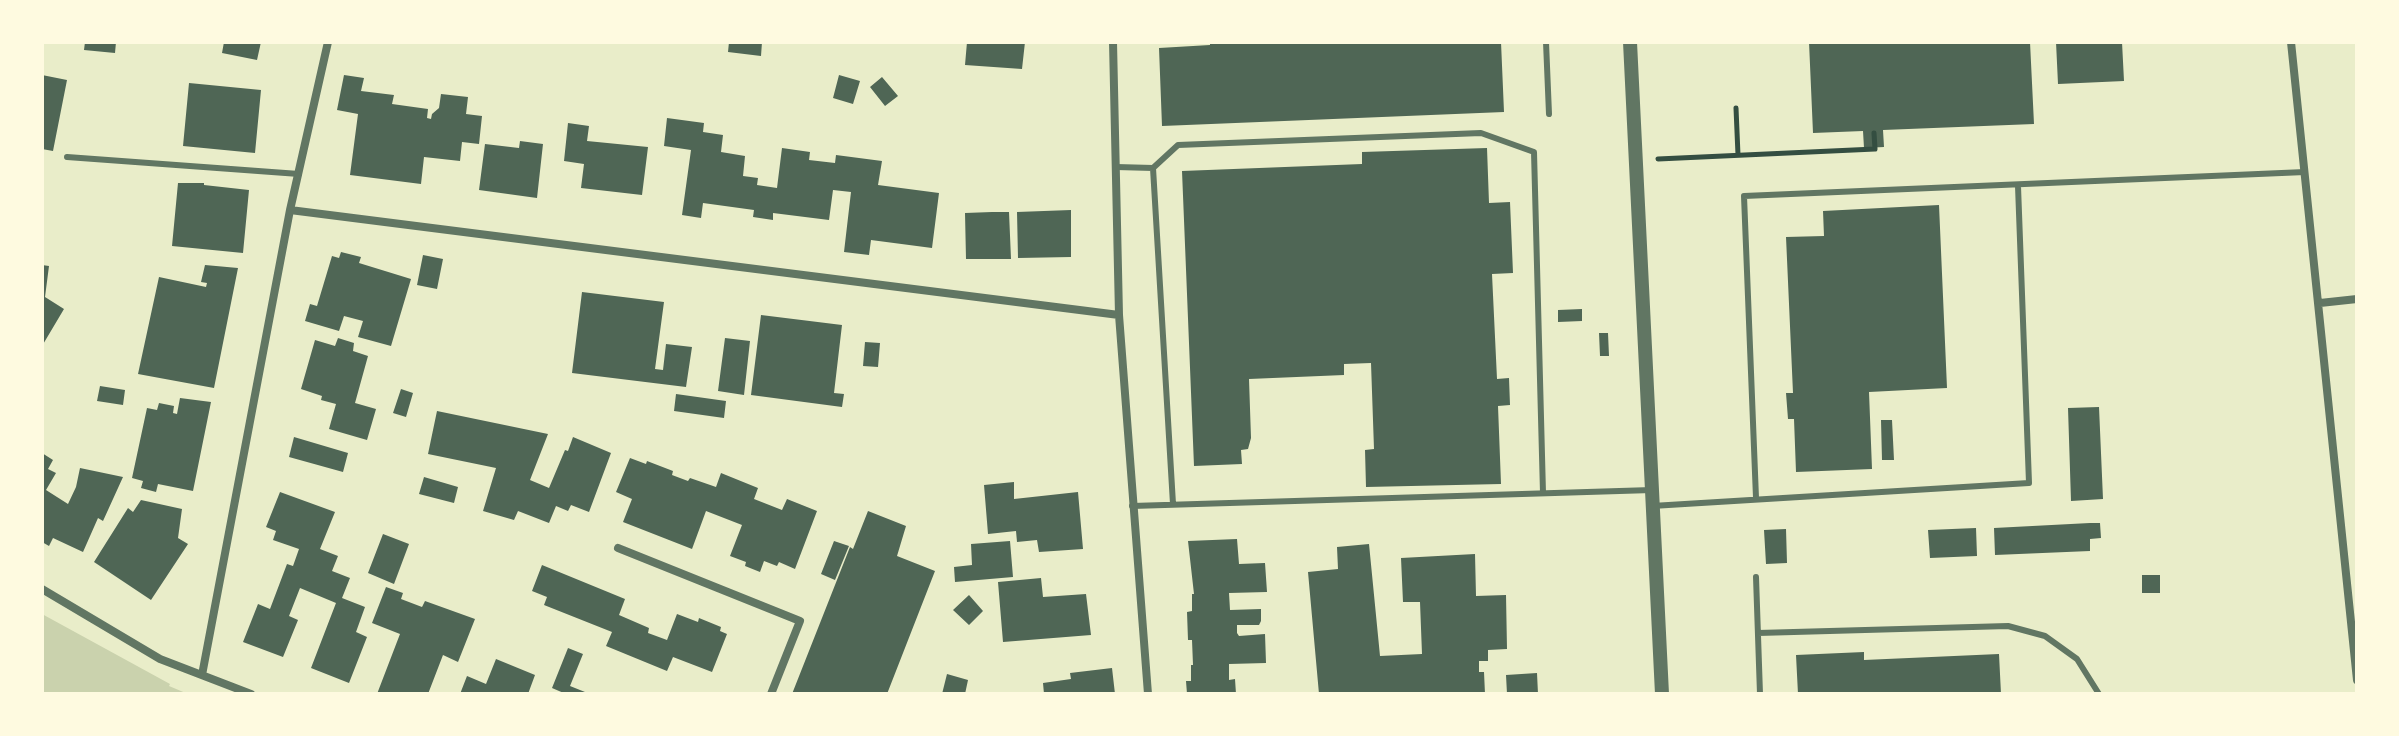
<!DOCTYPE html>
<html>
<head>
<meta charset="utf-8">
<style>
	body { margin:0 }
	#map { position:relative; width:2399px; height:736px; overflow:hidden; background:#e9edc9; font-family:Arial,sans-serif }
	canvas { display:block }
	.frame { position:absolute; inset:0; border:44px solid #fefae0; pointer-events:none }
</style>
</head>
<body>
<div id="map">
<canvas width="2399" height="736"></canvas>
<div class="frame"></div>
</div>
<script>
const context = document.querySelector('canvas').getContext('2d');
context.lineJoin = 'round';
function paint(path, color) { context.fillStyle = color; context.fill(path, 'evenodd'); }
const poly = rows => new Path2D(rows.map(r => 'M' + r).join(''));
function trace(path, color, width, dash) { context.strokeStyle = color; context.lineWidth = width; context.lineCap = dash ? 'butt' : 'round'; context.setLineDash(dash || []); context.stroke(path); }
paint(poly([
	[42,614,170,684,169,686,188,694,42,694]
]), '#cad2ad');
paint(poly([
	[85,42,116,42,115,53,84,50],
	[224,42,261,42,257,60,222,53],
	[729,42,762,42,761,56,728,52],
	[967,42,1025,42,1022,69,965,65],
	[1210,42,1501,42,1504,112,1162,126,1159,48,1210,45],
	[1809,42,2030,42,2034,124,1883,130,1884,147,1864,148,1863,131,1813,133],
	[2056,42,2122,42,2124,81,2058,84],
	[42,75,67,80,53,151,42,149],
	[344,75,364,78,361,91,394,95,392,104,428,109,427,118,431,119,432,114,439,108,441,94,468,97,466,114,482,116,479,144,462,142,460,161,424,157,421,184,350,175,358,114,337,110],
	[839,75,860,81,853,104,833,98],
	[882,77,898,96,885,106,870,87],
	[189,83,261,90,255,153,183,146],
	[667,118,704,123,703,132,723,135,721,152,745,156,743,176,758,178,757,185,777,188,782,148,810,152,809,160,835,163,836,155,882,161,878,185,939,193,932,248,871,240,869,255,844,252,851,192,833,190,829,220,773,213,773,220,753,217,754,210,703,203,701,218,682,215,691,150,664,146],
	[568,123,589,126,587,141,648,147,642,195,581,188,584,164,564,161],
	[520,141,543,144,537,198,479,190,485,144,519,148],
	[1487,148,1489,203,1510,202,1513,273,1492,274,1497,379,1509,378,1510,405,1498,406,1501,484,1366,487,1365,450,1374,449,1371,363,1344,364,1344,375,1249,379,1251,438,1248,449,1241,450,1242,464,1194,466,1182,171,1362,164,1362,152],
	[178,183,204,183,204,185,249,190,243,253,172,246],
	[1939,205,1947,388,1869,392,1872,469,1796,472,1794,419,1788,419,1786,393,1793,393,1786,237,1824,236,1823,211],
	[1071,210,1071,257,1018,258,1017,212],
	[992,212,1009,212,1011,259,966,259,965,213],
	[341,252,361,257,359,263,411,279,391,346,358,337,363,321,344,316,339,331,305,321,310,304,317,306,332,256,339,258],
	[423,255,443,259,437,289,417,285],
	[42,265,49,266,45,297,64,309,42,346],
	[205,265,238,268,214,388,138,374,159,277,206,287,207,283,201,282],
	[582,292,664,302,655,369,663,370,666,344,692,347,686,387,572,373],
	[1582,309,1582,321,1558,322,1558,310],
	[761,315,842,325,834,393,844,394,842,407,751,395],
	[1599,333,1608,333,1609,356,1600,356],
	[338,338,354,343,353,351,368,356,355,403,376,409,367,440,329,429,336,404,321,400,322,396,301,389,315,340,335,346],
	[725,338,750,341,744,395,718,391],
	[865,342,880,343,878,367,863,366],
	[100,386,125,390,123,405,97,401],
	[401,389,413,393,406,417,393,413],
	[676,394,726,401,724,418,674,411],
	[180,398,211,402,193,491,158,484,156,492,141,488,143,481,132,478,147,408,157,410,159,403,174,406,173,413,177,414],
	[2099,407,2103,499,2071,501,2068,408],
	[437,411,548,434,530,480,549,488,565,450,568,451,573,437,611,453,589,512,571,505,568,511,556,506,549,523,518,511,514,520,483,511,496,468,428,454],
	[1881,420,1892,420,1894,460,1882,460],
	[294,437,348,453,343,472,289,457],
	[42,453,53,460,48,469,56,473,46,490,68,504,76,487,80,468,123,477,103,521,98,518,83,552,53,538,49,546,42,542],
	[630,458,646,464,647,461,673,471,672,475,688,481,690,478,716,487,721,473,758,488,754,499,782,510,787,499,817,511,795,569,779,562,777,566,764,561,760,572,745,566,746,562,730,556,742,525,706,511,692,549,623,522,632,499,616,492],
	[424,477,458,487,454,503,419,494],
	[1014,482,1014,499,1078,492,1083,549,1039,552,1037,540,1017,542,1016,531,988,534,984,485],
	[280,492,335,512,320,549,338,556,332,571,350,578,342,598,365,607,356,632,367,637,349,683,311,668,336,603,300,588,289,616,298,620,283,657,243,642,258,604,270,609,287,564,293,566,299,549,273,540,276,531,266,527],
	[141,500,182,509,178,538,188,544,151,600,94,562,128,508,133,512],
	[868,511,906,526,897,556,935,571,887,694,792,694,850,547,853,549],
	[2090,523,2100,523,2101,538,2090,539,2090,551,1995,555,1994,528],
	[1976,528,1977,556,1930,558,1928,530],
	[1786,529,1787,563,1766,564,1764,530],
	[383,534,409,544,394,584,368,573],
	[1237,539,1239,564,1265,563,1267,592,1229,593,1230,610,1261,609,1261,621,1259,625,1237,625,1237,633,1239,636,1265,634,1266,663,1229,664,1229,680,1235,679,1236,694,1187,694,1186,681,1191,681,1191,665,1193,665,1192,640,1188,640,1187,612,1192,611,1192,594,1194,594,1188,541],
	[834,541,849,546,835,580,821,574],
	[1010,541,1013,577,955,582,954,567,972,565,971,544],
	[1369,544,1380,656,1422,654,1420,602,1403,602,1401,558,1475,554,1476,596,1506,595,1507,649,1488,650,1488,661,1479,661,1479,672,1484,672,1485,694,1319,694,1308,572,1338,569,1337,547],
	[542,565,625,599,619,615,649,628,648,633,667,640,677,614,698,622,699,618,721,627,720,631,727,634,712,672,673,657,667,671,606,646,612,632,544,605,547,597,532,591],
	[2142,575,2160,575,2160,593,2142,593],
	[1041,578,1043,597,1086,594,1091,635,1003,642,998,582],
	[386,587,403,593,401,599,422,607,425,601,475,619,458,662,443,655,428,694,377,694,400,634,372,623],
	[969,595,983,611,969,625,953,610],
	[568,648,583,654,570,686,590,694,566,694,552,688],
	[1864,652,1864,660,1999,654,2001,694,1798,694,1796,655],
	[496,659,535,675,528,694,460,694,467,676,486,684],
	[1112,668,1115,694,1044,694,1043,683,1071,679,1070,673],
	[1537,673,1538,694,1507,694,1506,675],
	[947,674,968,680,965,694,942,694]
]), '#4f6655');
trace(poly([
	[1736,108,1738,155],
	[1658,159,1875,149,1874,133]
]), '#344e41', 5);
trace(poly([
	[1546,42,1549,114],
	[67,157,299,174],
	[1116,167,1153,168],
	[1756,498,1744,196,2305,172],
	[1173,504,1153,168,1178,145,1481,133,1534,152,1543,493],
	[1132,506,1652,490],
	[1652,506,2029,483,2018,186],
	[1756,577,1760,694],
	[1758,633,2008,626,2045,636,2077,659,2099,694]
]), '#617663', 6);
trace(poly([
	[1113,42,1119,315,1148,694],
	[2291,42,2357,680],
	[290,210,1119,315],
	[2320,303,2357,299],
	[618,548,800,621,771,694],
	[42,589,160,659,251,694],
	[202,675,290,210,328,42]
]), '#617663', 8);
trace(poly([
	[1630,42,1662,694]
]), '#617663', 14);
</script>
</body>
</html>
